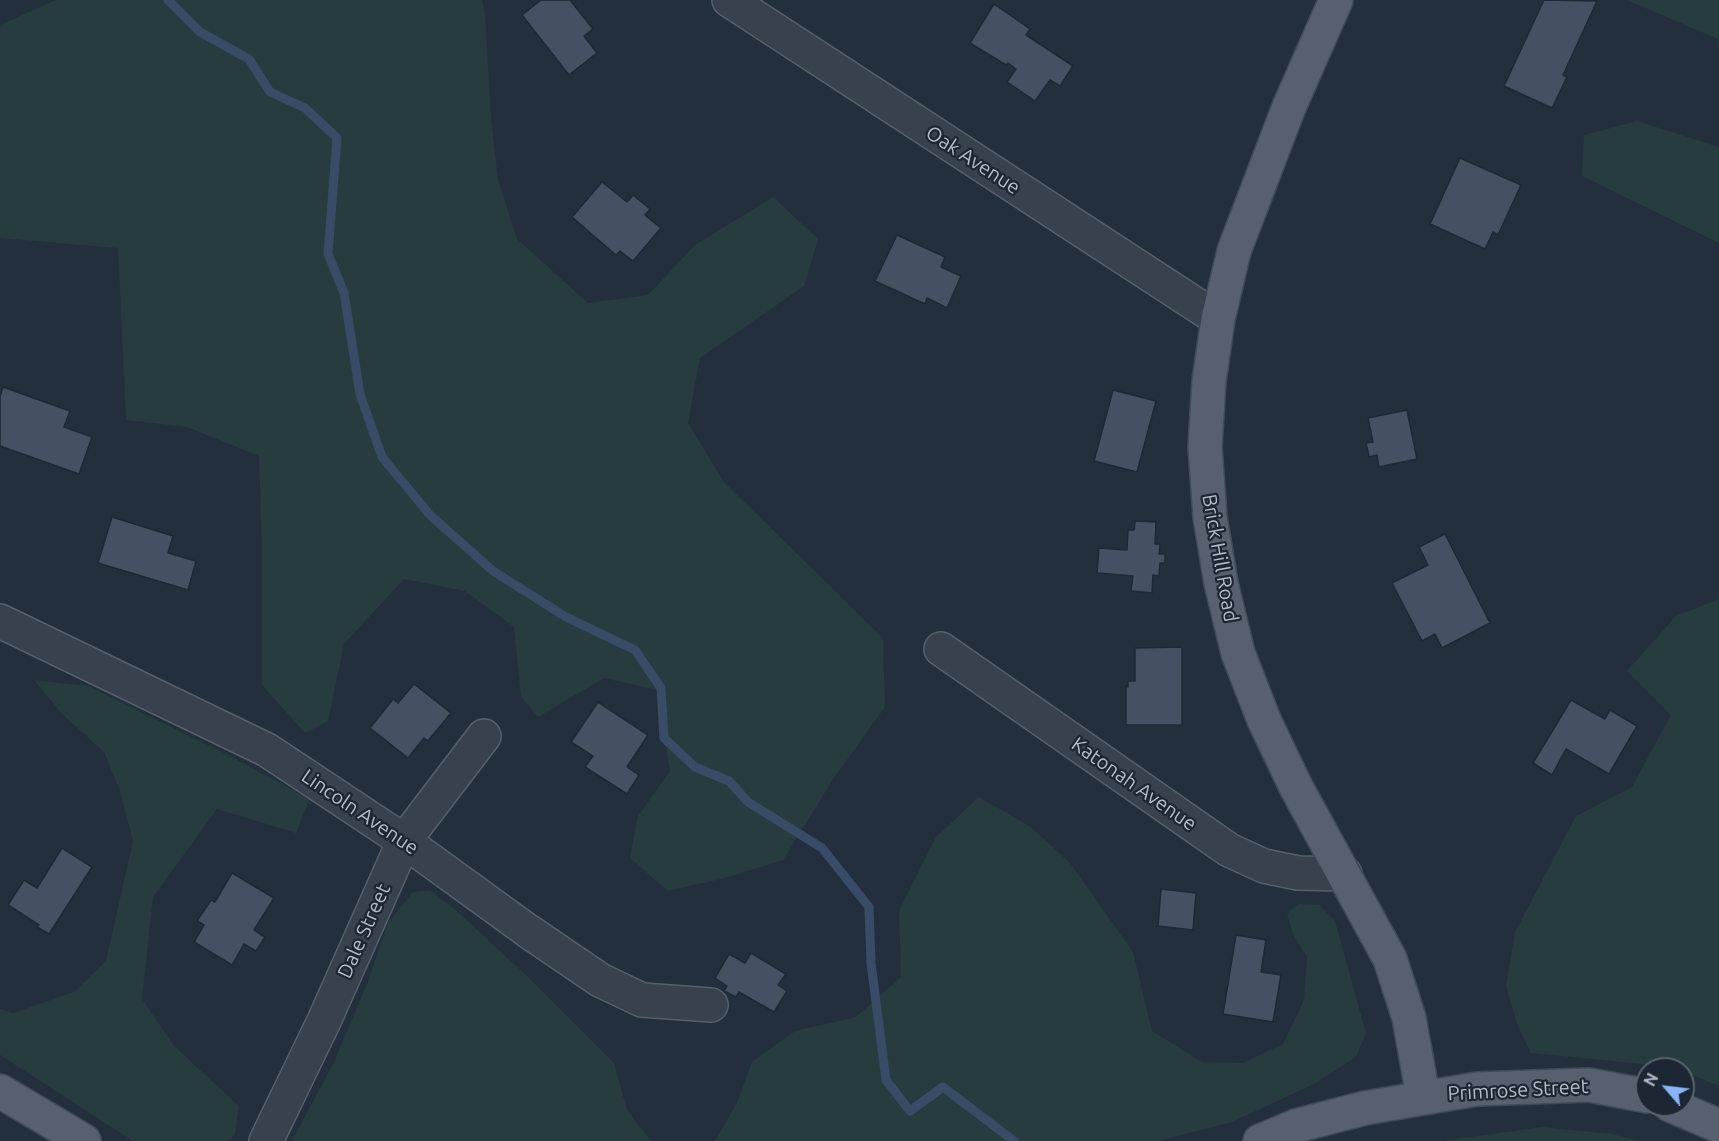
<!DOCTYPE html>
<html>
<head>
<meta charset="utf-8">
<style>
	body { margin:0 }
	#map { position:relative; width:1719px; height:1141px; overflow:hidden; background:#242f3e; font-family:Ubuntu,sans-serif }
	canvas { display:block }
	.north { position:absolute; left:1635px; top:1057px; width:60px; height:60px; box-sizing:border-box; background:#1d2633; border:2px solid #59626f; border-radius:50%; rotate:298deg; font-size:16px; font-weight:700; line-height:24px; text-align:center; color:#b4bcc9 }
	.north::after { content:''; display:block; margin:auto; width:21px; height:27px; background:#8ab4f8; clip-path:polygon(50% 0,100% 100%,50% 72%,0 100%) }
</style>
</head>
<body>
<div id="map">
<canvas width="1719" height="1141"></canvas>
<div class="north">N</div>
</div>
<script>
const context = document.querySelector('canvas').getContext('2d');
context.lineJoin = 'round';
function paint(path, color) { context.fillStyle = color; context.fill(path, 'evenodd'); }
const poly = rows => new Path2D(rows.map(r => 'M' + r).join(''));
function trace(path, color, width, dash) { context.strokeStyle = color; context.lineWidth = width; context.lineCap = dash ? 'butt' : 'round'; context.setLineDash(dash || []); context.stroke(path); }
function label(font, color, halo, rows, align = 'center') {
  context.font = font + ' Ubuntu,sans-serif'; context.lineWidth = 4.5; context.setLineDash([]); context.textBaseline = 'middle'; context.strokeStyle = halo; context.fillStyle = color; for (const [text, x, y, turn = 0] of rows) {
    context.save(); context.translate(x, y); context.rotate((+turn || 0) * Math.PI / 180); context.textAlign = isNaN(turn) ? turn : align; if (halo) context.strokeText(text, 0, 0); context.fillText(text, 0, 0); context.restore();
  }
}
paint(poly([
	[56,0,482,0,485,15,491,117,498,180,517,239,588,303,648,295,695,245,773,197,818,239,804,286,700,358,688,423,724,482,883,638,885,707,834,778,783,860,725,878,668,891,630,858,638,816,670,771,657,690,604,678,538,717,521,697,514,627,465,591,404,579,344,644,328,721,305,733,262,685,262,549,259,456,187,427,126,420,118,248,0,238,0,25],
	[1627,0,1719,0,1719,51,1718,39],
	[1637,121,1719,147,1719,243,1582,176,1584,135],
	[1719,599,1719,1086,1683,1071,1683,1069,1672,1067,1531,1053,1517,1024,1506,986,1515,932,1576,816,1632,787,1671,715,1627,671,1676,616],
	[34,680,88,686,228,755,309,799,296,833,217,809,153,897,142,999,174,1046,239,1106,235,1134,229,1141,133,1141,0,1055,0,1009,13,1013,74,992,106,961,133,841,120,791,104,752,62,714],
	[979,797,1031,827,1070,863,1133,952,1152,1031,1202,1062,1243,1063,1283,1044,1304,1000,1307,957,1293,934,1287,914,1298,904,1319,905,1335,921,1366,1033,1356,1057,1314,1084,1232,1122,1159,1141,715,1141,737,1103,752,1062,795,1031,856,1017,901,977,899,911,936,837],
	[430,890,458,912,529,978,614,1063,627,1110,651,1141,292,1141,333,1064,367,984,388,923,413,892],
	[1542,1127,1612,1134,1641,1141,1443,1141]
]), '#263c3f');
trace(poly([
	[168,0,200,32,249,59,270,92,305,108,337,138,328,254,344,293,360,394,382,457,430,515,493,571,566,617,635,650,661,688,664,738,695,767,729,781,748,802,822,848,869,907,871,963,886,1080,910,1111,943,1087,1014,1141]
]), '#394c67', 9);
const building = poly([
	[541,0,570,0,593,29,584,36,597,53,569,75,522,15,541,0],
	[1544,0,1597,1,1563,75,1567,77,1552,108,1504,86,1544,0],
	[994,4,1030,29,1026,35,1073,66,1060,86,1050,80,1035,101,1007,82,1016,69,1008,63,1006,65,970,43,994,4],
	[1460,158,1521,185,1498,235,1493,232,1485,249,1430,224,1460,158],
	[602,182,627,202,633,195,650,209,645,215,661,228,633,261,620,251,616,255,572,217,602,182],
	[897,235,945,257,941,267,961,276,947,308,927,298,925,304,875,281,897,235],
	[3,387,70,411,64,427,92,437,79,474,0,446,0,396,3,387],
	[1113,390,1156,401,1137,472,1094,461,1113,390],
	[1407,410,1417,459,1379,467,1377,455,1369,457,1366,443,1373,442,1368,418,1407,410],
	[112,517,173,536,168,553,196,561,188,590,98,563,112,517],
	[1135,521,1156,522,1155,544,1160,544,1159,554,1165,554,1165,563,1160,563,1159,576,1153,575,1152,593,1131,591,1133,576,1097,573,1099,548,1127,550,1128,530,1134,530,1135,521],
	[1445,534,1490,623,1442,648,1435,634,1422,641,1392,583,1428,565,1419,547,1445,534],
	[1182,647,1182,725,1126,725,1126,686,1128,687,1128,681,1135,681,1135,648,1182,647],
	[414,684,451,713,428,741,424,738,408,758,370,728,393,699,398,703,414,684],
	[1571,700,1605,719,1610,710,1637,726,1609,774,1566,749,1552,775,1533,763,1571,700],
	[598,702,648,735,627,767,639,775,627,794,585,767,593,756,571,742,598,702],
	[62,848,92,867,49,934,37,927,39,925,8,905,24,880,37,888,62,848],
	[232,873,274,898,254,930,265,937,256,951,244,944,232,965,194,942,204,925,197,921,211,900,215,902,232,873],
	[1161,889,1196,893,1193,930,1158,926,1161,889],
	[1236,935,1266,940,1261,972,1281,975,1273,1022,1223,1014,1236,935],
	[751,953,786,974,778,985,787,991,774,1012,739,992,736,997,724,991,727,986,715,978,729,954,745,963,751,953]
]);
paint(building, '#455162');
trace(building, '#1f2835', 1.5);
const minor = poly([
	[729,0,1218,319],
	[0,621,267,750,404,841,528,931,600,980,642,1000,711,1005],
	[941,649,1229,850,1264,866,1298,873,1345,874],
	[266,1141,324,1021,404,841,484,736]
]);
const major = poly([
	[1336,0,1289,107,1234,251,1218,319,1209,381,1205,447,1210,517,1221,583,1238,653,1264,720,1296,787,1390,959,1409,1018,1423,1096],
	[0,1091,84,1141],
	[1670,1105,1719,1126],
	[1260,1141,1296,1126,1365,1108,1477,1089,1589,1085,1647,1096]
]);
trace(minor, '#565f6c', 36);
trace(major, '#414a57', 36);
trace(minor, '#38414e', 33);
trace(major, '#56606e', 33);
label('20px', '#b4bcc9', '#1d2633', [
	["Oak Avenue",973,160,33],
	["Brick Hill Road",1220,558,80],
	["Katonah Avenue",1134,784,35],
	["Lincoln Avenue",360,812,34],
	["Dale Street",364,931,-66],
	["Primrose Street",1518,1090,-3]
]);
</script>
</body>
</html>
